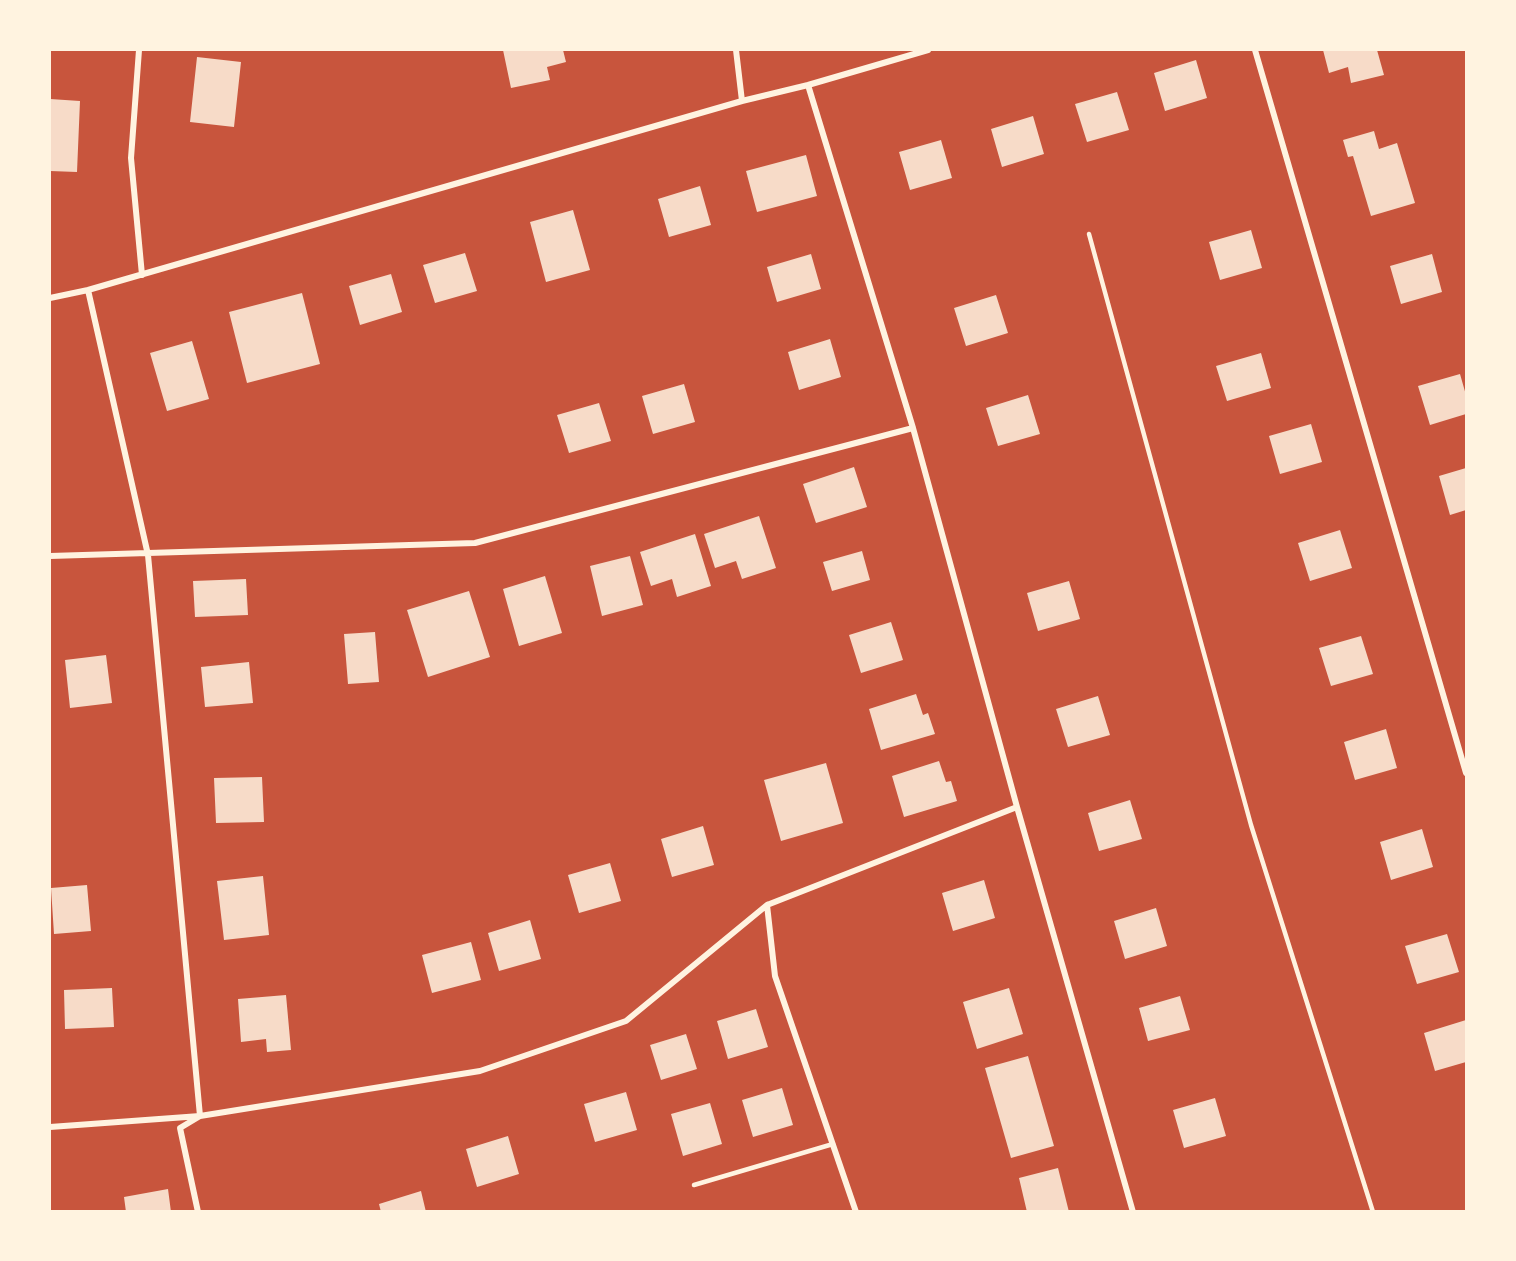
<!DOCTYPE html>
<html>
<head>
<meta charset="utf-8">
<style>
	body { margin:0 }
	#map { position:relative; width:1516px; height:1261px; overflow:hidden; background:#c8553d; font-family:"Fira Sans",sans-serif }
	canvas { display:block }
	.frame { position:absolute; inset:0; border:51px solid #fff3e0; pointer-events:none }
</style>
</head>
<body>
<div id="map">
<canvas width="1516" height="1261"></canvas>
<div class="frame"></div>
</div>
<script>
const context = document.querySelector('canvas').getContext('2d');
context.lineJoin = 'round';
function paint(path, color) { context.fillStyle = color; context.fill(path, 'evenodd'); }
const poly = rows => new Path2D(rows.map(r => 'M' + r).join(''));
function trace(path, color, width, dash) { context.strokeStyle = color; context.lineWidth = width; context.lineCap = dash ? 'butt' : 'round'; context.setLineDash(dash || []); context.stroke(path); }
paint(poly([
	[503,50,563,50,566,62,547,67,550,80,511,88],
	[1323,50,1377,50,1384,75,1351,83,1348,67,1329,73],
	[197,57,241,62,234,127,190,122],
	[1196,60,1207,98,1165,111,1154,73],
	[1117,92,1129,130,1087,142,1075,104],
	[50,99,80,101,77,172,50,171],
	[1033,116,1044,154,1002,167,991,129],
	[1374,131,1379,149,1397,143,1415,203,1371,216,1353,156,1348,157,1343,140],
	[941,140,952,178,910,190,899,152],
	[806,155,817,196,757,212,746,171],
	[700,186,711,225,669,237,658,199],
	[573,210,590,270,546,282,530,222],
	[1251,230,1262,268,1220,280,1209,242],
	[465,253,477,291,435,303,423,265],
	[811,254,821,289,777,302,767,267],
	[1432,254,1442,292,1401,304,1390,266],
	[391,274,402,312,360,325,349,286],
	[302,293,320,364,247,383,229,312],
	[996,295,1008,333,966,346,954,308],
	[830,339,841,377,799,390,788,352],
	[192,341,209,399,167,411,150,353],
	[1261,353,1271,388,1227,401,1216,366],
	[1460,374,1466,395,1466,414,1430,425,1418,386],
	[684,384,695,422,653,434,642,396],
	[1028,395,1040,434,998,446,986,408],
	[599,403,611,441,569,453,557,415],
	[1311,424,1322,462,1280,474,1269,436],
	[854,467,867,507,816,523,803,484],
	[1466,468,1466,510,1450,515,1439,476],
	[759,516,776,568,742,579,736,561,715,568,704,534],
	[1340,530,1352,568,1310,581,1298,543],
	[695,534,711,586,677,597,672,579,651,586,640,552],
	[862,551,870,580,832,591,823,562],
	[630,556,643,605,602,616,590,566],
	[545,576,562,633,519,646,503,589],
	[246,579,248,615,195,617,193,581],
	[1069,581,1080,619,1038,631,1027,593],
	[469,591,490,657,428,677,407,610],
	[891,622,903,660,861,673,849,635],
	[375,632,379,682,348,684,344,634],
	[1361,636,1373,674,1331,686,1319,648],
	[106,655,112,703,70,708,65,660],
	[249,662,253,703,205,707,201,667],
	[916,694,923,715,928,713,935,734,881,750,869,709],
	[1098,696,1110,735,1068,747,1056,709],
	[1386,729,1397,768,1355,780,1344,742],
	[939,761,946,782,951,781,957,801,904,817,892,776],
	[826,763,843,823,781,841,764,780],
	[262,777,264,822,216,823,214,778],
	[1130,800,1142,839,1099,851,1088,813],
	[703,826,714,865,672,877,661,839],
	[1422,829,1433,867,1391,880,1380,842],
	[610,863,621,901,579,913,568,875],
	[263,876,269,935,224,940,217,881],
	[984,880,995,918,953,931,942,893],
	[87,885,91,931,54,934,51,888],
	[1156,908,1167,946,1125,959,1114,921],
	[530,920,541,959,499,971,488,933],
	[1447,934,1459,972,1417,984,1405,946],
	[471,942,481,980,432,993,422,955],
	[112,988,114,1027,65,1029,64,990],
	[1009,988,1023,1034,977,1049,963,1002],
	[286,995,291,1050,267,1052,266,1039,241,1042,238,999],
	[1180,996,1190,1030,1148,1041,1139,1008],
	[756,1009,768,1047,728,1059,717,1021],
	[1466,1020,1466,1062,1435,1071,1424,1033],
	[686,1034,697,1069,661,1080,650,1045],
	[1028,1056,1054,1146,1011,1158,985,1068],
	[782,1088,793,1125,753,1137,742,1100],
	[626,1092,637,1130,595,1142,584,1104],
	[1215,1098,1226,1136,1184,1148,1173,1110],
	[710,1103,722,1144,683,1156,671,1114],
	[508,1136,519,1174,477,1187,466,1149],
	[1058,1168,1069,1212,1027,1212,1019,1178],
	[168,1189,171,1212,126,1212,124,1197],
	[421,1191,426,1212,381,1212,379,1204]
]), '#f7dbc8');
trace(poly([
	[1089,234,1251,825,1373,1212],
	[694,1185,833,1144]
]), '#fff3e0', 4.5);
trace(poly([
	[139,50,131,158,142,275],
	[736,50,742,101],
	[1255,50,1466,773],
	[808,85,913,428,1017,807,1133,1212],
	[88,290,148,555,200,1116,180,1128,198,1212],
	[50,298,88,290,742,101,808,85,928,50],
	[50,556,475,543,913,428],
	[767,905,1017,807],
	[50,1127,200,1116,480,1071,626,1021,767,905,775,976,856,1212]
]), '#fff3e0', 6);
</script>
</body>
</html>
